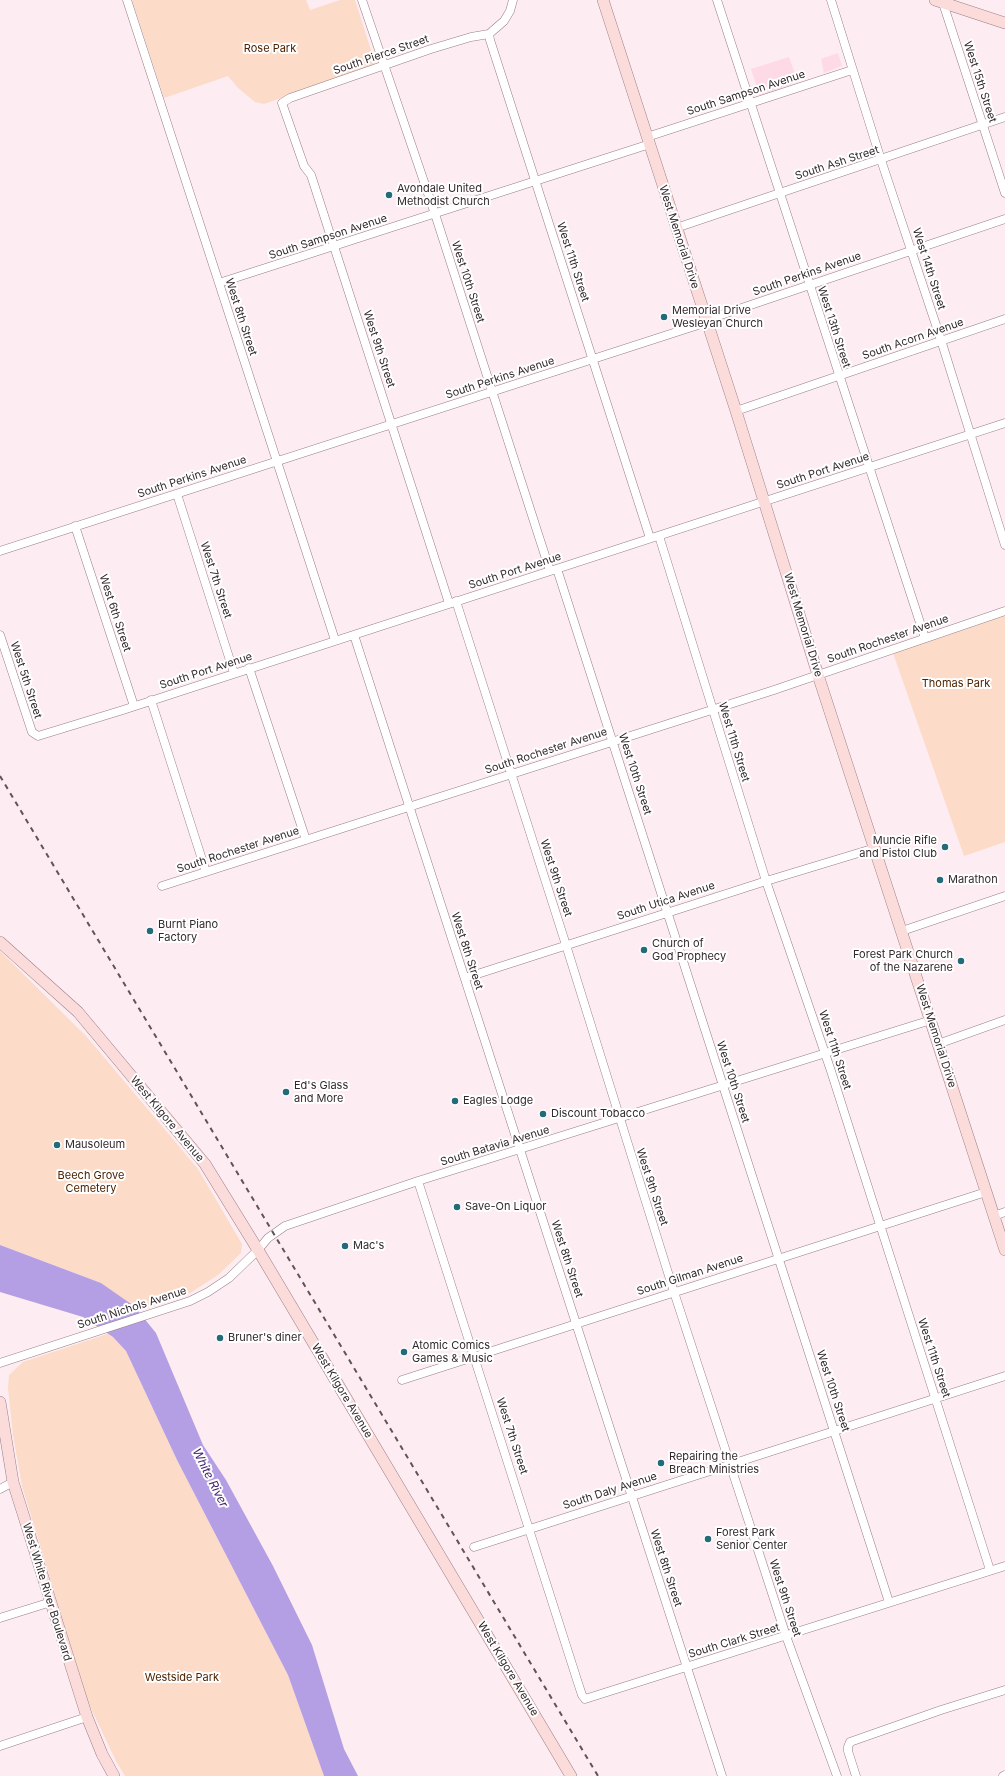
<!DOCTYPE html>
<html>
<head>
<meta charset="utf-8">
<style>
	body { margin:0 }
	canvas { display:block; background:#fdecf1 }
</style>
</head>
<body>
<canvas width="1005" height="1776"></canvas>
<script>
const context = document.querySelector('canvas').getContext('2d');
context.lineJoin = 'round';
function paint(path, color) { context.fillStyle = color; context.fill(path, 'evenodd'); }
const poly = rows => new Path2D(rows.map(r => 'M' + r).join(''));
function trace(path, color, width, dash) { context.strokeStyle = color; context.lineWidth = width; context.lineCap = dash ? 'butt' : 'round'; context.setLineDash(dash || []); context.stroke(path); }
function label(font, color, halo, rows, align = 'center') {
  context.font = font + ' Inter,sans-serif'; context.lineWidth = 4; context.setLineDash([]); context.textBaseline = 'middle'; context.strokeStyle = halo; context.fillStyle = color; for (const [text, x, y, turn = 0] of rows) {
    context.save(); context.translate(x, y); context.rotate((+turn || 0) * Math.PI / 180); context.textAlign = isNaN(turn) ? turn : align; if (halo) context.strokeText(text, 0, 0); context.fillText(text, 0, 0); context.restore();
  }
}
paint(poly([
	[838,53,842,66,824,73,821,59],
	[789,57,798,82,760,96,751,69]
]), '#fedae6');
paint(poly([
	[132,0,306,0,310,10,340,0,355,0,375,63,374,66,264,104,255,102,238,88,228,76,164,98],
	[1005,615,1005,842,964,856,893,653],
	[0,951,87,1037,198,1169,242,1244,241,1253,218,1275,190,1293,138,1311,101,1283,0,1245],
	[110,1333,126,1351,177,1460,288,1675,324,1776,125,1776,116,1761,88,1702,22,1486,13,1435,8,1388,9,1375,23,1362]
]), '#fcdbc8');
paint(poly([
	[0,1245,101,1283,134,1306,156,1333,203,1445,226,1480,273,1566,312,1645,344,1749,358,1776,324,1776,288,1675,177,1460,126,1351,113,1337,83,1317,0,1292]
]), '#b59fe4');
const street = poly([
	[127,0,335,640],
	[362,0,435,214,550,571],
	[513,0,510,11,504,21,489,34,490,40,650,538],
	[717,0,925,638],
	[831,0,881,160,941,340,1005,545],
	[942,0,1005,193],
	[647,137,852,70],
	[676,228,1005,117],
	[219,283,650,144],
	[736,411,1005,319],
	[177,494,234,673],
	[75,526,134,706],
	[659,536,766,881,831,1071,990,1570],
	[0,551,695,326,718,316,1005,219],
	[557,569,889,1602],
	[456,601,566,945,674,1292,786,1636,837,1776],
	[449,603,311,175,304,166,282,103,290,98,431,49,471,37,489,34],
	[0,635,32,732,38,736,123,710,1005,423],
	[354,635,722,1776],
	[249,668,306,840],
	[151,700,206,872],
	[162,886,774,690,1005,611],
	[902,931,1005,896],
	[465,978,763,882,875,848],
	[938,1044,1005,1020],
	[418,1181,578,1683,582,1695,585,1699,1005,1566],
	[994,1216,1005,1212],
	[0,1363,190,1301,208,1292,229,1278,258,1250,268,1238,285,1226,418,1181,931,1020],
	[402,1380,986,1192],
	[0,1489,13,1482],
	[474,1547,1005,1376],
	[0,1618,51,1602],
	[0,1746,87,1717],
	[856,1776,848,1751,848,1747,850,1742,941,1710,1005,1690],
	[1003,1776,1005,1775]
]);
const secondary = poly([
	[603,0,736,411,818,675,1005,1250],
	[935,0,1005,23],
	[0,942,78,1012,205,1164,258,1250,571,1776],
	[0,1402,13,1482,87,1717,102,1754,114,1776]
]);
trace(street, '#987f88', 9);
trace(secondary, '#987f88', 12);
trace(street, '#fff', 8);
trace(secondary, '#fbdcda', 11);
trace(poly([
	[0,776,598,1776]
]), '#5f5458', 2, [5, 5]);
for (const [x, y, r, color] of [
	[389,195,4,"#236b78"],
	[664,317,4,"#236b78"],
	[945,847,4,"#236b78"],
	[940,880,4,"#236b78"],
	[150,931,4,"#236b78"],
	[644,950,4,"#236b78"],
	[961,961,4,"#236b78"],
	[286,1092,4,"#236b78"],
	[455,1101,4,"#236b78"],
	[543,1114,4,"#236b78"],
	[57,1145,4,"#236b78"],
	[457,1207,4,"#236b78"],
	[345,1246,4,"#236b78"],
	[220,1338,4,"#236b78"],
	[404,1352,4,"#236b78"],
	[661,1463,4,"#236b78"],
	[708,1539,4,"#236b78"]
]) { const dot = new Path2D(); dot.arc(x, y, r, 0, 2 * Math.PI); context.fillStyle = color; context.fill(dot); trace(dot, '#fff', 1.5); }
label('11px', '#4d2200', '#fff', [
	["Rose Park",270,49],
	["Thomas Park",956,684],
	["Beech Grove",91,1176],
	["Cemetery",91,1189],
	["Westside Park",182,1678]
]);
label('11px', '#33292d', '#fff', [
	["South Pierce Street",381,55,-19],
	["West 15th Street",980,82,72],
	["South Sampson Avenue",746,93,-18],
	["South Ash Street",837,163,-18],
	["South Sampson Avenue",328,237,-18],
	["West Memorial Drive",679,237,72],
	["West 11th Street",573,262,72],
	["West 14th Street",929,269,72],
	["South Perkins Avenue",807,274,-19],
	["West 10th Street",468,282,72],
	["West 8th Street",241,317,72],
	["West 13th Street",834,327,72],
	["South Acorn Avenue",913,339,-19],
	["West 9th Street",379,349,72],
	["South Perkins Avenue",500,378,-18],
	["South Port Avenue",823,471,-18],
	["South Perkins Avenue",192,477,-18],
	["South Port Avenue",515,571,-18],
	["West 7th Street",216,580,72],
	["West 6th Street",115,613,72],
	["West Memorial Drive",803,625,73],
	["South Rochester Avenue",888,639,-19],
	["South Port Avenue",206,671,-18],
	["West 5th Street",26,680,72],
	["West 11th Street",734,742,73],
	["South Rochester Avenue",546,751,-18],
	["West 10th Street",635,774,72],
	["South Rochester Avenue",238,850,-18],
	["West 9th Street",556,878,72],
	["South Utica Avenue",666,901,-18],
	["West 8th Street",467,951,72],
	["West Memorial Drive",936,1036,72],
	["West 11th Street",835,1050,72],
	["West 10th Street",733,1082,72],
	["West Kilgore Avenue",167,1119,50],
	["South Batavia Avenue",495,1146,-17],
	["West 9th Street",652,1187,72],
	["West 8th Street",567,1259,72],
	["South Gilman Avenue",690,1275,-18],
	["South Nichols Avenue",132,1308,-18],
	["West 11th Street",934,1358,72],
	["West Kilgore Avenue",342,1391,59],
	["West 10th Street",833,1391,72],
	["West 7th Street",512,1436,72],
	["South Daly Avenue",610,1491,-18],
	["West 8th Street",666,1568,72],
	["West White River Boulevard",47,1592,73],
	["West 9th Street",785,1598,72],
	["South Clark Street",734,1641,-17],
	["West Kilgore Avenue",508,1669,59]
]);
label('11px', '#33292d', '#fff', [
	["Avondale United",397,189],
	["Methodist Church",397,202],
	["Memorial Drive",672,311],
	["Wesleyan Church",672,324],
	["Muncie Rifle",937,841,"right"],
	["and Pistol Club",937,854,"right"],
	["Marathon",948,880],
	["Burnt Piano",158,925],
	["Factory",158,938],
	["Church of",652,944],
	["God Prophecy",652,957],
	["Forest Park Church",953,955,"right"],
	["of the Nazarene",953,968,"right"],
	["Ed's Glass",294,1086],
	["and More",294,1099],
	["Eagles Lodge",463,1101],
	["Discount Tobacco",551,1114],
	["Mausoleum",65,1145],
	["Save-On Liquor",465,1207],
	["Mac's",353,1246],
	["Bruner's diner",228,1338],
	["Atomic Comics",412,1346],
	["Games & Music",412,1359],
	["Repairing the",669,1457],
	["Breach Ministries",669,1470],
	["Forest Park",716,1533],
	["Senior Center",716,1546]
], 'left');
label('italic 12px', '#401e6e', '#fff', [
	["White River",210,1478,63]
]);
</script>
</body>
</html>
